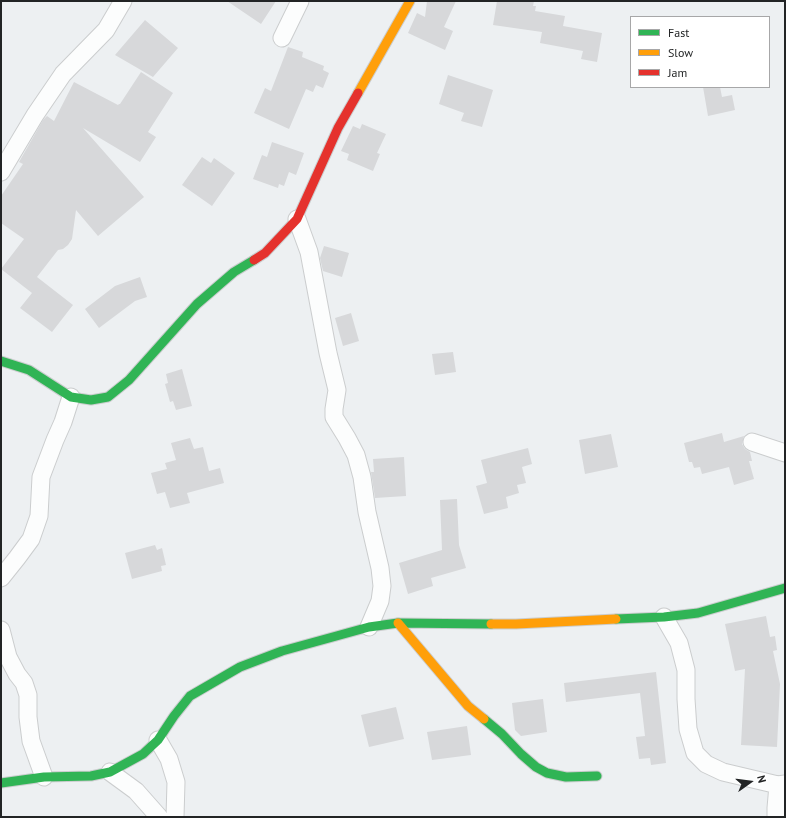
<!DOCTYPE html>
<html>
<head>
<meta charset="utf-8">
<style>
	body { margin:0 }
	#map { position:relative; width:786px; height:818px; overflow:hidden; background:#edf0f2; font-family:"PT Sans",sans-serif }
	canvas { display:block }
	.frame { position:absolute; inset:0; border:2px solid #222425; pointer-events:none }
	.legend { position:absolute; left:630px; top:16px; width:140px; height:72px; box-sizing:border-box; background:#fff; border:1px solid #a7a7a8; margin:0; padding:5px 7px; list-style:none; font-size:12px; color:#222425 }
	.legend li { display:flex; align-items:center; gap:8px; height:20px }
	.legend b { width:20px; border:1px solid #a7a7a8 }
	.north { position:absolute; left:730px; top:762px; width:40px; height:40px; -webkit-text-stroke:3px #fff; paint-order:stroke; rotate:76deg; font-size:11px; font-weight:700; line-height:16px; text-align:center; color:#222425 }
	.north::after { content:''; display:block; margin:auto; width:14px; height:18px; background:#222425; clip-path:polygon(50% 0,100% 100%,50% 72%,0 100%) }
</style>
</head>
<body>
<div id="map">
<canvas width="786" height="818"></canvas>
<div class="frame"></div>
<ul class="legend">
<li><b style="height:5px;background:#30b455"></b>Fast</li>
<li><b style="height:5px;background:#ff9f0a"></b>Slow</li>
<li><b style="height:5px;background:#e5322d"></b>Jam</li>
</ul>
<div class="north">N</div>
</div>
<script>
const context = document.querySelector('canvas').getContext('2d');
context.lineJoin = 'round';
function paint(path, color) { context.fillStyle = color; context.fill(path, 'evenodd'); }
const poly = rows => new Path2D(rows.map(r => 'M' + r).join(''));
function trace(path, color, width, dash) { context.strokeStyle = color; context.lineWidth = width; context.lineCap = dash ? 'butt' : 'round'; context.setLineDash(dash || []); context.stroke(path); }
paint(poly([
	[227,1,276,1,261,24],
	[427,1,456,1,444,27,453,31,445,50,408,33,417,13,425,17],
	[497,1,534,1,533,6,536,6,535,11,565,16,563,26,602,33,597,62,581,59,583,51,540,43,542,32,493,25],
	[145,20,178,48,153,77,115,55],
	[288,47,303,52,302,57,324,66,323,70,329,73,323,88,316,85,313,92,306,89,289,129,254,113,265,88,271,91],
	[141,72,173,93,148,132,156,137,140,162,83,128,144,197,98,236,76,210,72,239,68,245,63,249,58,250,37,277,73,305,52,332,20,308,32,293,1,269,24,239,1,223,1,196,23,164,19,162,43,120,47,116,54,121,74,82,118,105,119,104,120,104],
	[448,75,493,90,482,127,461,121,464,113,439,104],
	[703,87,720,87,722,97,732,95,735,110,708,116],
	[362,124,386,134,377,153,380,154,373,171,347,160,349,154,341,151,353,126,360,129],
	[272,142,304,153,296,175,289,172,284,186,279,184,278,188,253,179,262,155,267,157],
	[202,157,211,163,214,158,235,173,212,206,182,185],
	[324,246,349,253,342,277,323,271,320,258],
	[140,277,147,297,135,301,99,328,85,309,115,286],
	[351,313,359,341,343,346,335,318],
	[453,352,456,372,435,375,432,354],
	[182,369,192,406,176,410,173,401,170,402,165,384,168,383,166,374],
	[722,433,724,442,744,436,742,444,745,449,750,452,752,461,749,461,754,479,734,485,729,467,702,474,700,467,694,468,692,462,689,462,684,443],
	[611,434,618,467,585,474,579,440],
	[190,438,194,449,203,447,209,471,220,468,224,483,187,493,190,503,170,508,165,492,157,494,151,473,167,469,165,463,176,460,171,443],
	[528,448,532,464,522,467,526,483,517,485,519,493,506,497,508,508,484,514,476,486,487,483,481,460],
	[404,457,406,496,375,498,371,472,374,472,373,459],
	[457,499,459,545,466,568,431,578,433,586,408,594,399,563,442,550,440,500],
	[155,545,157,550,162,548,166,565,161,566,162,571,132,579,125,553],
	[766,616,770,637,775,636,777,650,773,651,780,684,777,747,741,745,745,669,735,671,725,624],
	[656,672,666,763,651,765,650,758,639,759,636,737,645,736,640,693,566,702,564,683],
	[543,699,547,732,521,736,515,730,512,703],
	[396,707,404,739,369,747,361,715],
	[467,726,471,755,432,760,427,732]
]), '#d7d8da');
const street = poly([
	[282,38,300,1],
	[1,172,35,115,63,74,106,30,123,1],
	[297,219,309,252,328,353,337,390,334,409,334,417,347,438,356,455,362,477,367,512,380,568,382,586,380,601,369,627],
	[752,442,785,453],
	[1,578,17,558,31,539,39,516,41,477,55,440,63,422,71,397],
	[664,617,679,643,686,670,686,699,688,729,695,753,706,764,723,772,778,785,785,784],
	[1,630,8,657,17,674,24,683,28,695,28,717,31,741,44,777],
	[158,740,169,759,176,782,175,817],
	[110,772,136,791,159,817],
	[776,817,776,808,778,785]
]);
const fast = poly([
	[1,361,29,370,71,397,91,400,108,397,129,380,197,304,234,272,254,260],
	[616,619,664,617,698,613,785,588],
	[484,719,502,734,521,754,536,767,547,773,566,777,597,776],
	[1,783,44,777,91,776,110,772,143,754,158,740,174,716,190,696,240,667,282,651,369,627,398,623,491,624]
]);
const slow = poly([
	[358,93,410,1],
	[398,623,468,706,484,719],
	[491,624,516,624,616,619]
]);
const jam = poly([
	[254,260,265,253,297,219,338,128,358,93]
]);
trace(street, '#cbcdce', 19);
trace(fast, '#cbcdce', 11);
trace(slow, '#cbcdce', 11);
trace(jam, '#cbcdce', 11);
trace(street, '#fcfdfd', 17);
trace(fast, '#30b455', 9);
trace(slow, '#ff9f0a', 9);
trace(jam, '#e5322d', 9);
</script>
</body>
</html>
